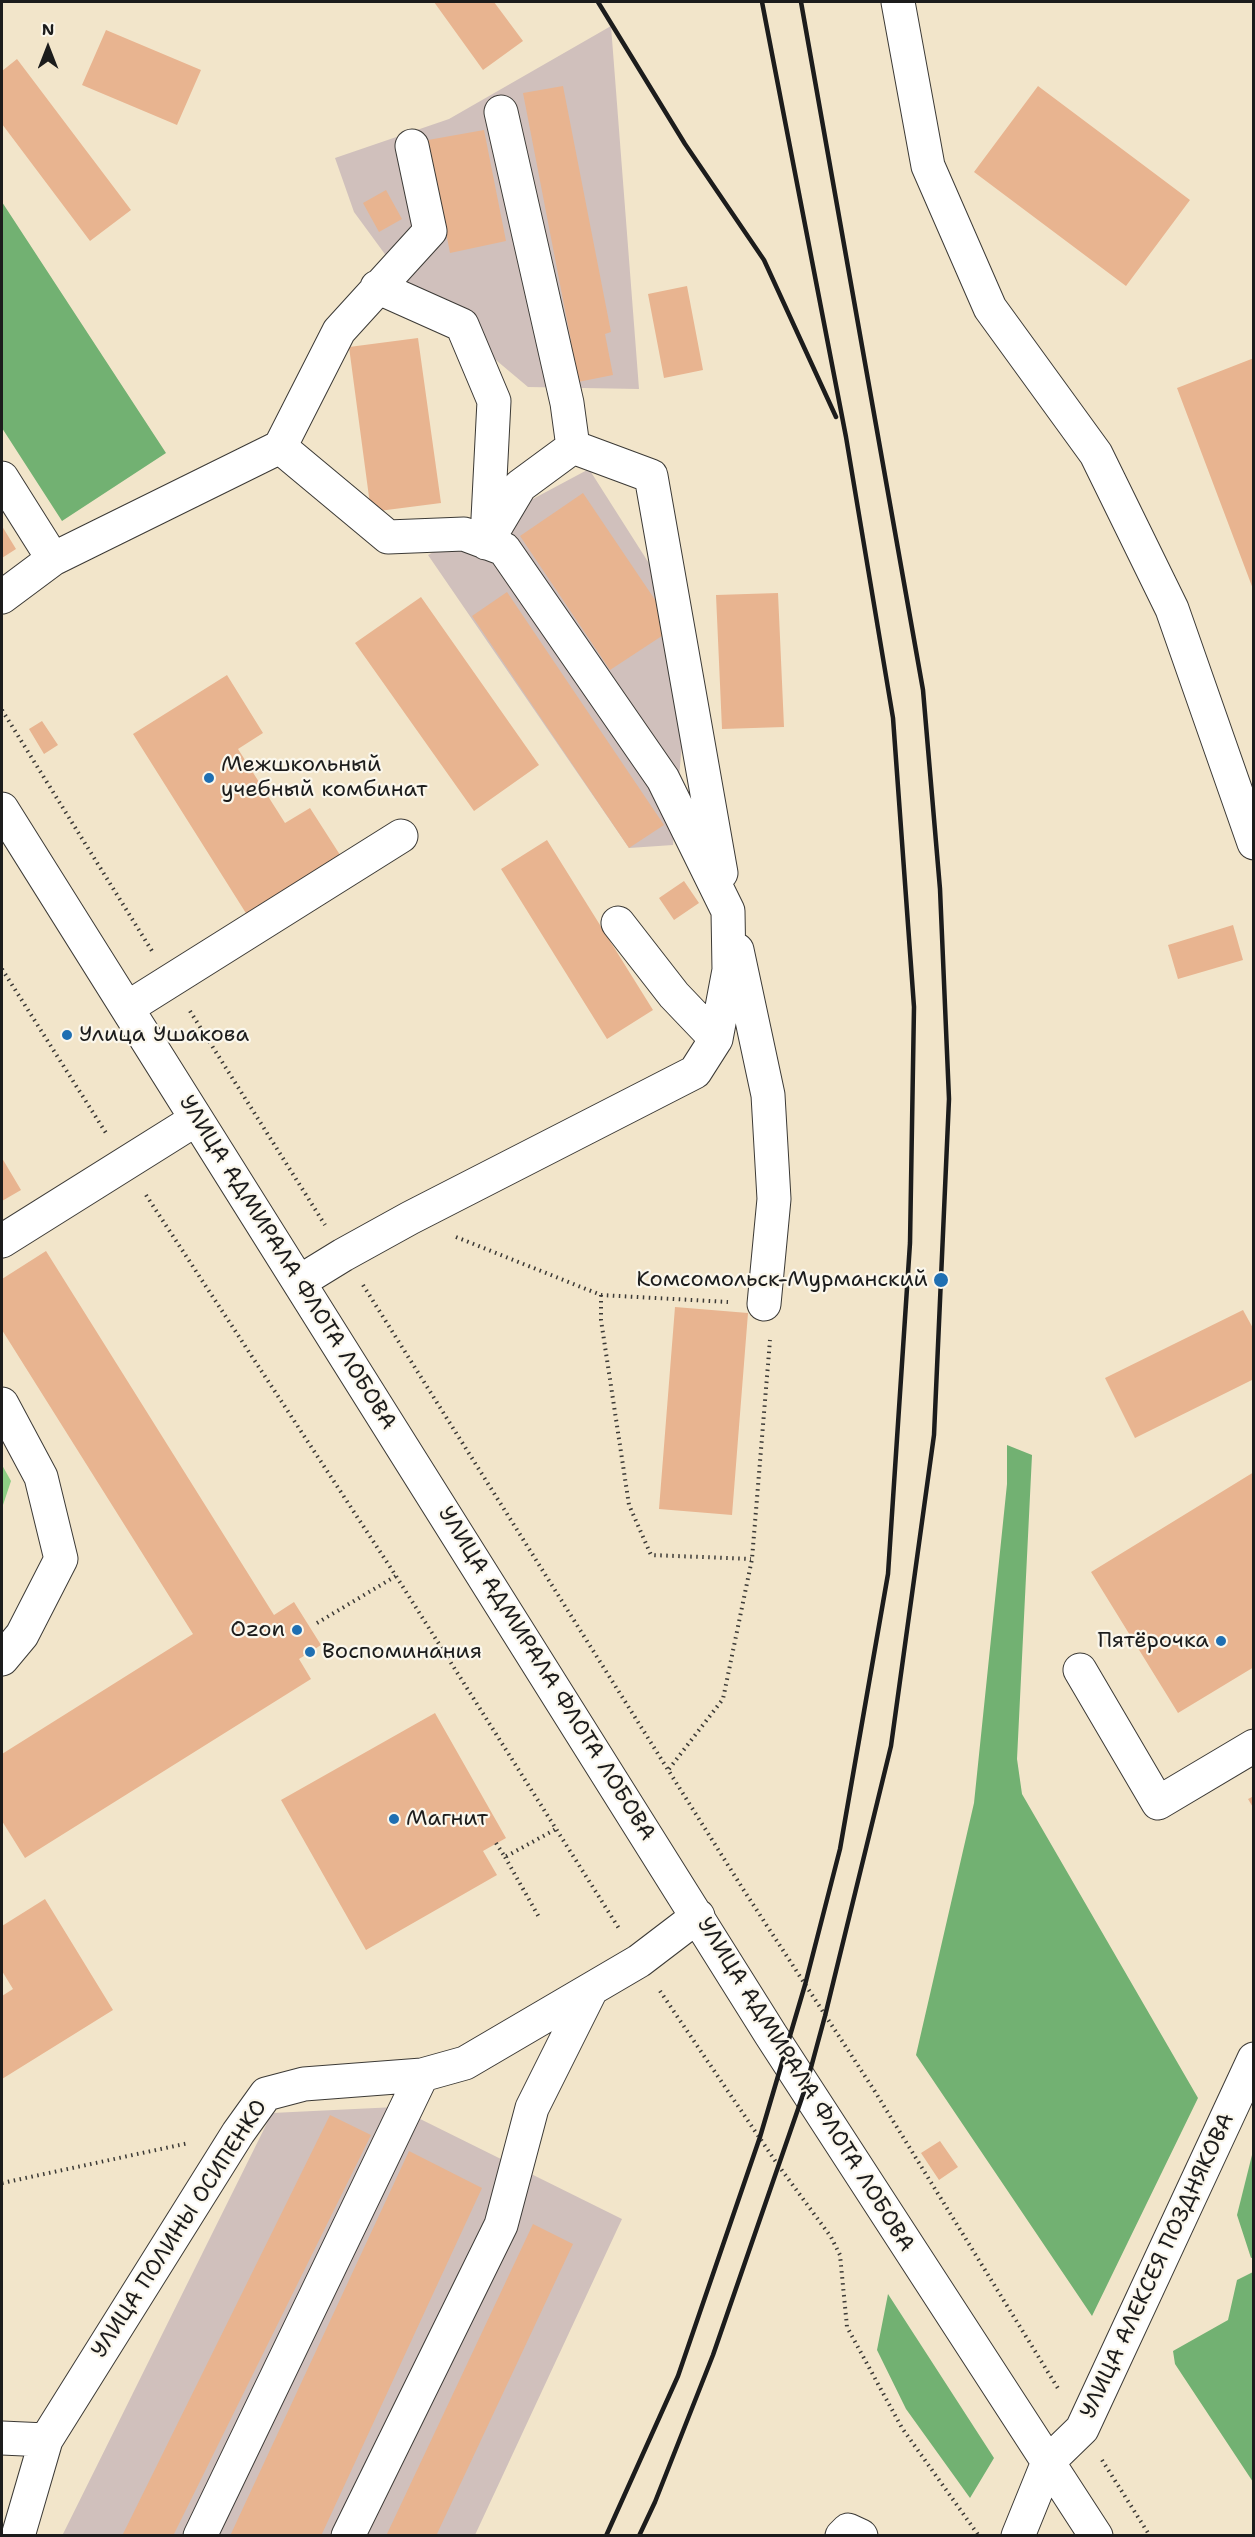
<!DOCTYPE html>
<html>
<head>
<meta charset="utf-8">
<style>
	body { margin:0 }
	#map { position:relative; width:1255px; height:2537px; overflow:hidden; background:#f2e5ca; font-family:"Shantell Sans",sans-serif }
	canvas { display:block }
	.frame { position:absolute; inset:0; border:3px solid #1c1c1c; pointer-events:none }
	.north { position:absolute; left:18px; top:18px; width:60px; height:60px; -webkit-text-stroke:4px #fbf7ec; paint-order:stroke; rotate:0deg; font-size:16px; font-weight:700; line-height:24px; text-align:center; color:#1c1c1c }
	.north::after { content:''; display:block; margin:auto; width:21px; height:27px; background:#1c1c1c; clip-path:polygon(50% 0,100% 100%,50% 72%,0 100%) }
</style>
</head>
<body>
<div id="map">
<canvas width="1255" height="2537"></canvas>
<div class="frame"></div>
<div class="north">N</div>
</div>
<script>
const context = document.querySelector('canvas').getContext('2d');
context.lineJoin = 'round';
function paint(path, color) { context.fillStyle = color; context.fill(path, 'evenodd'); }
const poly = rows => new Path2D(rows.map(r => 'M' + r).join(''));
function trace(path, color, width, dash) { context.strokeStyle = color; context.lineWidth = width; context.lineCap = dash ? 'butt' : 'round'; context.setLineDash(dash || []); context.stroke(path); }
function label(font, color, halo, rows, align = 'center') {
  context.font = font + ' "Shantell Sans",sans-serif'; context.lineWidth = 4.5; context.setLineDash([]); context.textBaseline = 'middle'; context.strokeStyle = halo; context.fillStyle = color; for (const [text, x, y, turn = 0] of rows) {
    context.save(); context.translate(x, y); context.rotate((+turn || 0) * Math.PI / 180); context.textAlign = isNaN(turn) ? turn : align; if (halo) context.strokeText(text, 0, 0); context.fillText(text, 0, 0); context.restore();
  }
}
paint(poly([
	[611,26,639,389,528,387,409,287,354,212,335,158,449,119],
	[589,469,692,631,673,845,629,848,428,555],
	[396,2107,622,2219,475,2535,62,2536,272,2113]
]), '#d0c0bc');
paint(poly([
	[2,1465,11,1481,2,1508]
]), '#8ece85');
paint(poly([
	[2,202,166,453,62,521,2,428],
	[1007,1445,1032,1455,1017,1759,1022,1794,1198,2098,1092,2316,916,2055,974,1803,1007,1484],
	[1253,2151,1254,2257,1251,2258,1237,2215],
	[1253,2272,1253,2482,1175,2364,1173,2351,1228,2320,1237,2280],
	[888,2294,994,2458,970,2498,906,2409,877,2350]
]), '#72b172');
paint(poly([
	[434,2,494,2,523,41,483,70],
	[106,30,201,70,177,125,82,85],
	[17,59,131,210,90,241,2,124,2,71],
	[563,86,611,332,605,334,613,375,573,383,565,342,571,341,523,93],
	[1038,86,1190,200,1126,286,974,172],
	[484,130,506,241,450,253,428,140],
	[386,190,402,219,379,232,363,203],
	[687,286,703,370,664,378,648,294],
	[418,338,441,503,371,512,349,347],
	[1254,358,1254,589,1253,589,1177,388],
	[583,493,674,628,610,670,520,536],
	[2,526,16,549,2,558],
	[507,592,664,825,629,848,472,616],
	[778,593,784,727,722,729,716,595],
	[421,597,539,765,474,811,355,643],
	[227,675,263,733,238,749,285,823,310,808,342,858,249,918,133,734],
	[42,721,58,745,44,754,29,729],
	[547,840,653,1010,607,1039,501,869],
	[684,881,699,903,674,920,659,898],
	[1233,925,1243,960,1178,979,1168,945],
	[2,1158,21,1190,2,1201],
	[46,1251,274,1615,294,1602,321,1645,299,1659,311,1679,25,1858,2,1821,2,1754,193,1634,2,1330,2,1279],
	[675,1307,748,1313,732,1515,659,1509],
	[1243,1310,1254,1330,1254,1379,1135,1438,1105,1378],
	[1254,1472,1254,1667,1178,1713,1091,1572],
	[435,1713,506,1838,483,1851,497,1875,366,1950,281,1800],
	[1254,1796,1254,1809,1248,1799],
	[45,1899,113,2010,2,2079,2,1996,13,1989,2,1971,2,1926],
	[330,2115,371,2135,173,2536,122,2536],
	[940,2141,958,2167,939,2180,921,2153],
	[409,2151,482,2188,321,2536,230,2536],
	[533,2224,573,2244,436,2536,386,2536]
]), '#e8b490');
const minor = poly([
	[898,2,928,166,990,308,1096,454,1172,609,1254,843],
	[377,287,462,325,494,401,487,538],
	[280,447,388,537,464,534,504,549,663,779,728,911,729,970,716,1039,695,1072,410,1218,343,1255,299,1282],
	[573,447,651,476,721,873],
	[2,478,53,559,2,597],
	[486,543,520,486,573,447,567,403,501,112],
	[53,559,280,447,339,331,430,231,412,146],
	[2,809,771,2035,1096,2536],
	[618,923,674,995,716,1039],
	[737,950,768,1095,774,1199,764,1304],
	[127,1008,401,836],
	[2,1241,195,1120],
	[2,1404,41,1477,61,1559,22,1635,2,1659],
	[1080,1670,1158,1803,1254,1746],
	[2,2438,46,2440],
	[18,2536,46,2440,238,2133,266,2094,304,2084,422,2075,465,2063,639,1961,698,1916],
	[200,2536,422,2075],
	[348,2536,501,2225,532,2108,591,1990],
	[842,2536,848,2530,861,2536],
	[1018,2536,1048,2462,1082,2429,1254,2059]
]);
trace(minor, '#3c3a36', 35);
trace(poly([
	[2,710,152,951],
	[2,969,106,1133],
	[190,1011,325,1225],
	[146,1195,396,1576,620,1930],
	[456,1237,601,1295,728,1302],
	[363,1285,743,1889,874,2090,1059,2390],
	[601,1295,601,1320,629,1505,651,1555,751,1559],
	[317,1623,396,1576],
	[669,1769,723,1699,752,1559,770,1340],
	[496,1843,505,1857,556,1829],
	[505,1857,540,1919],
	[660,1991,778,2165,831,2237,840,2255,847,2327,902,2428,979,2536],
	[2,2183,189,2143],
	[1102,2460,1150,2536]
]), '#3c3a36', 4, [1.5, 4.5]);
trace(minor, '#fff', 33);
trace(poly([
	[598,2,685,144,764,260,836,417],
	[606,2536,678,2376,760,2137,805,1985,840,1849,888,1574,910,1243,914,1007,893,718,846,437,762,2],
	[639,2536,655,2502,713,2355,806,2086,825,2016,891,1746,934,1435,949,1099,940,889,923,690,801,2]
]), '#1c1c1c', 4.5);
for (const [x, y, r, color] of [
	[209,778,6,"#1f6fb2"],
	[67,1035,6,"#1f6fb2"],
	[941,1280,8,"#1f6fb2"],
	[297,1630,6,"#1f6fb2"],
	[1221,1641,6,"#1f6fb2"],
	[310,1652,6,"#1f6fb2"],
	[394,1819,6,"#1f6fb2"]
]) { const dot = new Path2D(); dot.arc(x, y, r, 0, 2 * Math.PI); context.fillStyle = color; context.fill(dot); trace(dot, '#fbf7ec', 2); }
label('22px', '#1c1c1c', '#fbf7ec', [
	["Межшкольный",221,765],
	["учебный комбинат",221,790],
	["Улица Ушакова",79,1035],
	["Комсомольск-Мурманский",928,1280,"right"],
	["Ozon",285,1630,"right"],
	["Пятёрочка",1209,1641,"right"],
	["Воспоминания",322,1652],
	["Магнит",406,1819]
], 'left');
label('22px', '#1c1c1c', '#fbf7ec', [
	["УЛИЦА АДМИРАЛА ФЛОТА ЛОБОВА",287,1263,58],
	["УЛИЦА АДМИРАЛА ФЛОТА ЛОБОВА",546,1674,58],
	["УЛИЦА АДМИРАЛА ФЛОТА ЛОБОВА",805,2085,58],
	["УЛИЦА ПОЛИНЫ ОСИПЕНКО",180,2229,-57],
	["УЛИЦА АЛЕКСЕЯ ПОЗДНЯКОВА",1158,2266,-65]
]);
</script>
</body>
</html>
